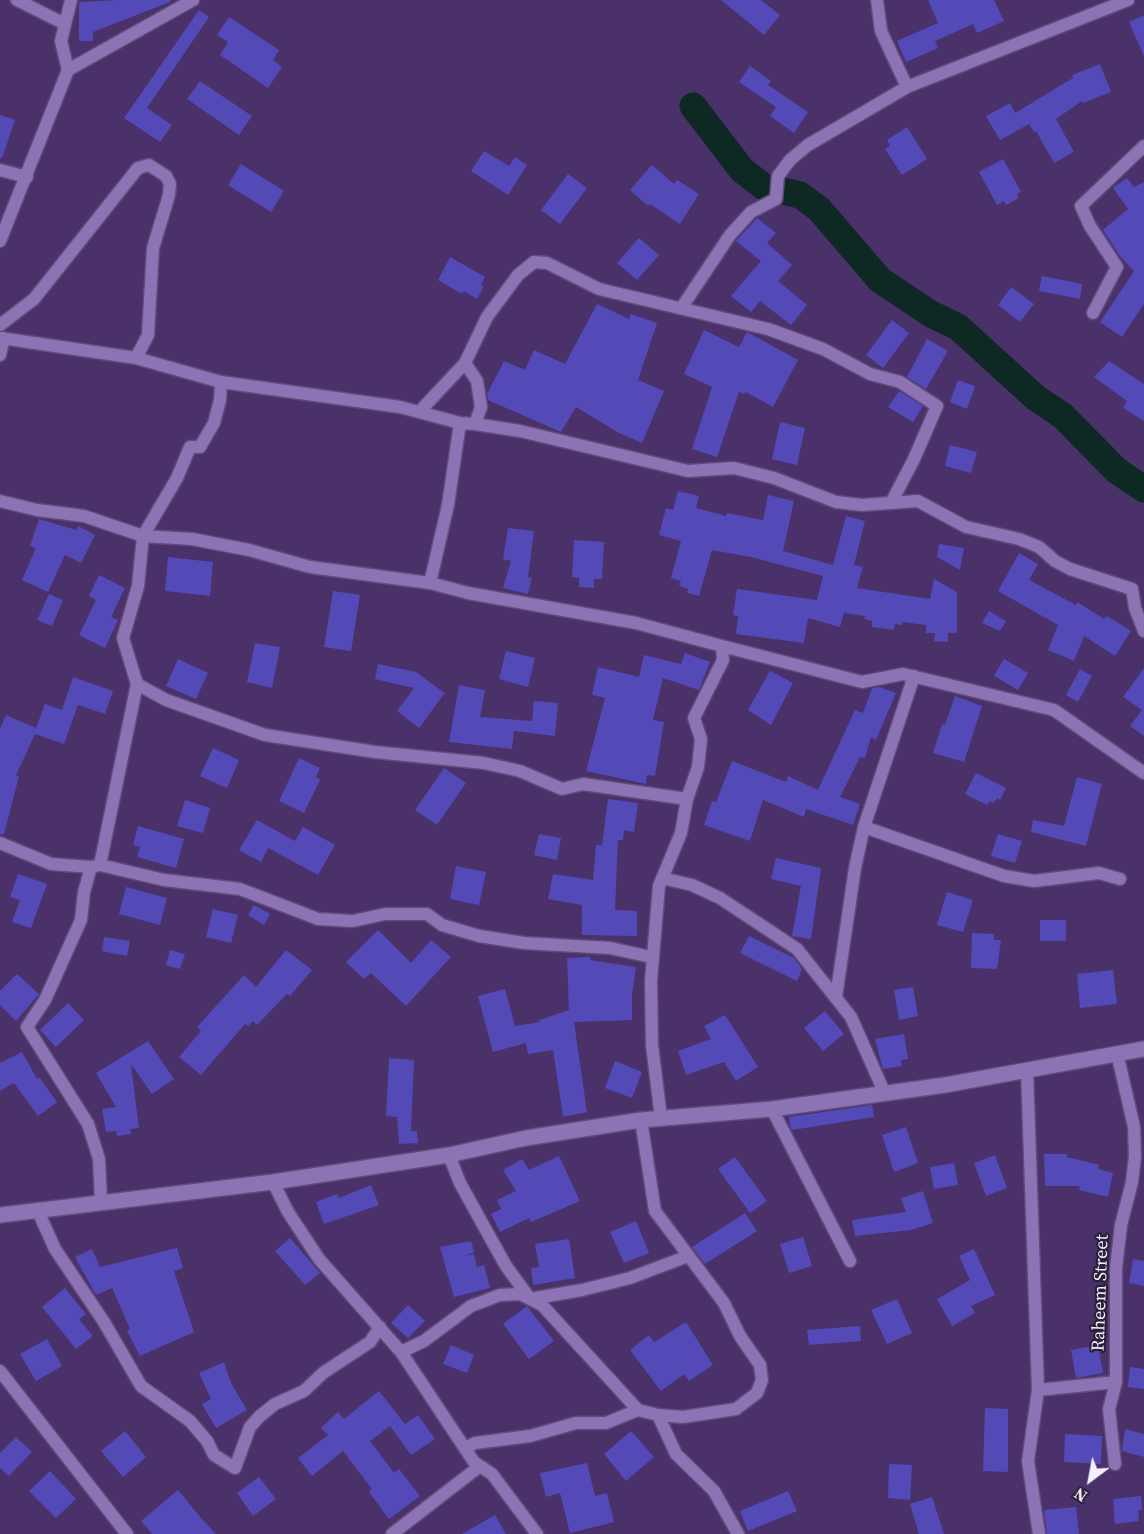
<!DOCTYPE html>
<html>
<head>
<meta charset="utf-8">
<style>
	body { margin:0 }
	#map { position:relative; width:1144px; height:1534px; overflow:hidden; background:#4a316a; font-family:"Source Serif 4",serif }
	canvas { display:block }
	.north { position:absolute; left:1060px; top:1450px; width:60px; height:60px; -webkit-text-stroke:4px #2b203a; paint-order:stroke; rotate:212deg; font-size:16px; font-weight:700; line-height:24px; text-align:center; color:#f5f0ff }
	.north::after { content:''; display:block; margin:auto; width:21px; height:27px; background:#f5f0ff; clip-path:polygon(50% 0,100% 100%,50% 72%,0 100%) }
</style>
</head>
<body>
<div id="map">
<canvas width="1144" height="1534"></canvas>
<div class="north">N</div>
</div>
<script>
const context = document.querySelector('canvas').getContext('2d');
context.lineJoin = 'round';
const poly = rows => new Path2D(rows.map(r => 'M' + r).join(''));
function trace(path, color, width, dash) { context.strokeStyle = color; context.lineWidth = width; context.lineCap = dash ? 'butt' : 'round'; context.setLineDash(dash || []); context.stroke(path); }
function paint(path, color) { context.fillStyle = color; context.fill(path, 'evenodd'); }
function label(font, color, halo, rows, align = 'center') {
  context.font = font + ' "Source Serif 4",serif'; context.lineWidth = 4.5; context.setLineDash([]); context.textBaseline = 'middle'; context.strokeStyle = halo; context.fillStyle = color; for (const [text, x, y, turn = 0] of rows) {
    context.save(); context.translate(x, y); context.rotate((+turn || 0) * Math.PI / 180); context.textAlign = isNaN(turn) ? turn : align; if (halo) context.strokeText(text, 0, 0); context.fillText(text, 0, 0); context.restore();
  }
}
trace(poly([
	[693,106,742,170,764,187,800,195,819,209,880,280,931,314,958,327,1036,398,1063,416,1116,470,1144,489]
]), '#0e2824', 27);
paint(poly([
	[119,0,170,0,170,2,93,32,93,41,79,41,79,2],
	[721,0,761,0,780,15,764,35],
	[928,0,994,0,1004,21,977,33,973,24,935,41,938,48,906,62,897,41,938,23],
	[199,10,209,17,147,108,172,125,160,142,124,118],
	[1144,15,1144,56,1129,22],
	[229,17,279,50,273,60,282,67,268,88,220,55,228,42,217,35],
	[1100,64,1111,92,1083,103,1082,101,1056,119,1074,152,1054,163,1036,131,1034,132,1029,124,1000,140,986,116,1010,103,1015,113,1073,78,1072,75],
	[750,66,771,81,768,85,808,112,794,133,770,116,776,107,739,82],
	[200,81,252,116,239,135,187,99],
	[0,115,15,120,2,158,0,158],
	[907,127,927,159,902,175,885,149,890,146,887,140],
	[484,151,509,166,515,157,527,165,508,195,471,171],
	[1003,159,1021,192,1017,194,1019,198,1006,205,1004,201,997,205,979,172],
	[241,164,284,191,271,212,228,185],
	[652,165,674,184,677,180,699,194,680,224,650,204,648,206,630,190],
	[568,174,587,188,560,224,541,210],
	[1127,178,1134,187,1144,182,1144,304,1122,337,1100,322,1134,271,1120,256,1103,230,1128,209,1113,188],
	[757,218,776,233,767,243,792,265,778,281,807,305,791,325,760,301,751,312,731,296,761,261,736,241],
	[639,238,659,255,637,280,617,263],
	[450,257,485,277,481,285,484,286,477,299,464,291,462,294,438,280],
	[1042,276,1082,284,1080,299,1039,291],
	[1011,287,1034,304,1020,322,998,305],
	[597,304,629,319,631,314,657,323,638,380,664,391,642,443,619,433,576,407,561,432,488,400,487,394,504,361,525,370,534,350,565,364],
	[892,320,909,333,883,368,866,355],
	[704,330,739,347,747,332,798,360,773,407,746,392,744,394,739,392,717,457,692,449,712,387,684,374],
	[927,339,948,351,926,389,907,377],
	[1109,361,1144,384,1144,421,1123,408,1127,401,1094,377],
	[958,380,975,386,967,409,950,402],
	[899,391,923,406,913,422,888,407],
	[780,422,805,428,797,465,772,459],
	[950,445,977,452,971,473,945,466],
	[678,491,699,496,696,508,726,516,727,513,763,520,768,495,794,501,783,551,833,565,846,516,865,521,854,565,863,567,857,588,930,599,934,579,957,592,957,633,948,633,948,642,934,641,935,633,926,633,926,625,903,622,902,625,895,624,894,630,872,627,872,621,864,619,865,616,844,613,840,627,808,618,804,643,736,634,738,616,733,615,737,589,817,600,823,576,751,557,712,550,699,596,687,593,688,589,679,586,681,581,671,578,681,541,659,535,666,508,673,510],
	[39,519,76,530,78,526,95,535,81,563,65,555,48,592,22,580,36,548,30,546],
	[508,528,534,531,528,577,532,578,528,594,503,588,511,561,503,559],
	[574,540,604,542,602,579,594,579,594,588,579,587,579,578,572,577],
	[939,544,964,548,960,570,937,557],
	[1019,553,1038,564,1029,580,1076,605,1077,602,1104,619,1107,616,1131,631,1115,656,1084,636,1074,661,1048,650,1058,625,998,591],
	[168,557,213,562,210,596,165,591],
	[99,575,125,588,111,617,118,620,105,648,79,635,96,600,89,596],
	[333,591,360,595,351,651,324,647],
	[49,594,63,600,52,626,37,620],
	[989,611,1006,621,1000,631,982,623],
	[255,643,280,647,272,688,247,682],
	[506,651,535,658,528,687,499,679],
	[685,653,710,662,699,690,663,678,653,720,664,722,655,776,647,775,646,784,586,771,605,698,592,695,598,667,639,677,644,655,681,664],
	[178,659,208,673,196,699,166,686],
	[1004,659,1028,673,1018,690,994,676],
	[378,664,416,672,447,695,444,694,419,728,397,711,414,688,375,679],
	[1144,668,1144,736,1130,726,1142,710,1123,697],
	[1080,669,1092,676,1078,702,1066,695],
	[770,671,793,683,771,725,748,710],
	[73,677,113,691,105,714,78,705,64,744,35,734,16,775,19,776,4,834,0,834,0,729,6,715,36,728,45,704,62,710],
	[459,685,485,690,480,717,532,721,534,701,558,703,555,736,514,731,512,749,449,742],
	[879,687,896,693,876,740,871,737,865,758,860,757,840,797,860,804,853,825,806,809,804,817,763,800,750,841,704,825,712,801,716,802,732,761,786,782,788,776,818,790,855,710,863,713,872,688],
	[955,696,982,706,964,762,933,753,942,724,945,725],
	[213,748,239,760,227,788,200,776],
	[299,758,320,768,316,777,320,780,304,813,279,801],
	[444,768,466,783,437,825,415,810],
	[976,773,1006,788,1000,800,997,798,994,803,990,801,987,805,965,794],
	[1077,777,1102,784,1086,846,1031,832,1033,820,1064,826],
	[608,799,638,803,634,832,624,830,623,840,618,840,615,910,637,911,637,936,582,935,582,905,548,899,553,874,593,880,596,845,602,845],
	[185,800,210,808,203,833,177,826],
	[257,820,295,841,303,827,335,845,318,875,268,848,261,862,239,850],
	[138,826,184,839,176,868,137,857,140,847,133,845],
	[539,834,561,838,557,860,534,855],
	[998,834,1022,841,1015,863,991,856],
	[776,858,821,868,811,939,792,936,801,886,771,879],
	[456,866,486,872,479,905,450,899],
	[18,874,47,884,31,928,12,922,20,900,10,897],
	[126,887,167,898,160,925,119,914],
	[947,892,973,900,963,932,937,925],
	[254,905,270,914,264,925,248,915],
	[213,909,238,915,231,943,206,937],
	[1040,920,1066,920,1066,941,1040,941],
	[378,930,411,963,431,940,451,957,406,1006,371,973,364,979,346,962],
	[972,933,994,934,994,940,1001,940,997,969,971,968],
	[749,936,794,958,802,969,797,981,740,953],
	[104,937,130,941,127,956,102,951],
	[170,950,185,954,180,969,166,965],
	[286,950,312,970,290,996,287,994,257,1025,253,1021,248,1026,245,1024,201,1075,179,1057,201,1031,197,1027,244,975,256,987],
	[590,957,590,960,636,967,632,995,632,1020,574,1022,587,1112,563,1117,553,1050,528,1054,526,1043,493,1052,478,996,505,989,515,1026,540,1022,539,1020,569,1010,567,958],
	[1113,970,1117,1004,1080,1008,1077,974],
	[17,974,39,994,16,1021,0,1005,0,991],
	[913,987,918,1016,899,1020,894,990],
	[68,1003,84,1020,56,1047,40,1030],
	[825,1011,844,1034,823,1051,804,1028],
	[725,1015,758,1067,736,1081,724,1062,686,1075,678,1051,711,1039,704,1026],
	[904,1034,908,1059,901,1060,902,1066,883,1069,875,1039],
	[148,1041,174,1079,152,1094,131,1064,139,1128,130,1129,131,1134,117,1136,116,1131,106,1132,102,1109,116,1107,96,1073],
	[22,1052,37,1079,39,1077,57,1102,38,1116,14,1083,0,1091,0,1063],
	[389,1058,414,1060,411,1131,417,1131,418,1143,399,1144,397,1117,386,1116],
	[615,1061,642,1072,632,1098,605,1088],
	[872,1105,874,1117,792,1130,790,1126,789,1117],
	[906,1127,918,1163,894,1172,882,1135],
	[1044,1154,1067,1154,1067,1157,1099,1165,1098,1169,1113,1173,1108,1197,1079,1190,1080,1186,1045,1186],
	[995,1155,1007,1188,986,1196,974,1163],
	[559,1156,580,1201,531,1222,529,1218,500,1232,491,1214,501,1209,497,1200,516,1191,503,1170,522,1159,529,1170],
	[735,1157,767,1201,750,1213,718,1169],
	[954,1163,958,1185,934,1189,930,1167],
	[371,1185,379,1205,324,1224,316,1202,337,1194,339,1198],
	[923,1191,933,1223,911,1230,855,1236,852,1220,906,1212,901,1198],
	[745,1213,757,1231,705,1264,692,1247],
	[636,1221,649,1253,624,1263,610,1232],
	[803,1237,812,1266,789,1273,780,1244],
	[290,1238,320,1273,305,1285,275,1251],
	[569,1239,575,1278,533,1285,531,1268,539,1267,535,1244],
	[471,1241,474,1252,465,1256,474,1254,477,1267,484,1265,490,1288,454,1297,440,1247],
	[177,1248,183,1268,174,1271,194,1332,140,1356,127,1331,130,1329,112,1288,96,1295,75,1257,92,1249,100,1267],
	[974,1249,995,1295,971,1306,975,1313,952,1326,937,1299,970,1280,959,1256],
	[1133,1259,1144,1261,1144,1286,1129,1283],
	[65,1288,86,1314,79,1319,93,1336,76,1349,42,1307],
	[897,1299,912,1333,887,1344,871,1310],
	[408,1305,425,1321,408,1338,391,1323],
	[527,1306,554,1341,529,1359,503,1324],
	[686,1322,713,1365,689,1381,684,1374,661,1391,630,1350,649,1335,654,1342],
	[860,1326,861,1341,809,1345,807,1330],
	[47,1339,62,1366,36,1381,20,1354],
	[451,1345,474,1355,467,1373,443,1364],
	[1098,1345,1103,1373,1076,1378,1071,1350],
	[224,1362,231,1383,247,1410,216,1428,202,1404,211,1399,199,1373],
	[1130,1367,1144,1369,1144,1389,1128,1387],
	[379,1391,405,1424,418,1415,435,1439,411,1455,390,1426,370,1441,394,1473,399,1469,420,1496,389,1519,369,1492,372,1489,343,1451,312,1476,298,1458,328,1435,321,1428,338,1412,344,1419],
	[985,1408,1008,1409,1008,1472,983,1471],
	[1125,1429,1144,1434,1144,1457,1122,1451],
	[125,1431,146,1457,123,1477,101,1451],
	[631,1431,654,1457,626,1481,604,1454],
	[1065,1434,1102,1436,1101,1464,1064,1462],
	[16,1437,32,1452,9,1476,0,1468,0,1453],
	[587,1463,595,1496,607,1493,614,1522,570,1533,560,1493,546,1497,540,1473],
	[889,1464,912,1465,910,1500,888,1498],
	[50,1471,76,1499,56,1518,29,1491],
	[259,1477,276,1499,253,1516,237,1493],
	[178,1490,201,1518,216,1534,152,1534,141,1521],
	[788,1491,797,1511,748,1531,740,1511],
	[1141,1496,1142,1510,1138,1510,1139,1521,1115,1524,1113,1499],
	[932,1497,944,1534,919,1534,910,1504],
	[1076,1507,1079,1534,1047,1534,1044,1510],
	[495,1515,506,1534,462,1534]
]), '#534ab7');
const minor = poly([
	[17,0,63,23],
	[877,0,881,31,907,87],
	[68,70,193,0],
	[0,170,27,177],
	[0,241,68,70,61,41,71,0],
	[682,307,730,235,751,212,776,199,778,176,790,160,808,145,907,87,1128,0],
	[1093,313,1117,267,1090,226,1081,206,1144,146],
	[0,325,34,299,138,168,149,165,166,176,170,184,169,195,153,248,148,335,136,358],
	[0,338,136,358,221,382,400,407,460,423,448,505,430,583,468,593,636,623,722,646,723,660,694,718,701,739,698,767,687,799,681,833,659,886,651,981,652,1045,661,1118],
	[0,355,4,338],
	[420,411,465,363],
	[460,423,475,424,481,407,477,381,465,363,487,317,518,275,534,262,547,263,599,289,768,329,823,349,870,374,900,382,937,406,914,459,891,503],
	[475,424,520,431,688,471,734,468,774,478,836,502,862,505,918,501,966,527,1019,539,1039,547,1055,561,1070,569,1132,589,1135,608,1144,631],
	[0,501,37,510,84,516,143,536,192,539,249,550,310,567,430,583],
	[722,646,862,682,903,674,1054,710,1144,773],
	[137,684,166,700,265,735,375,752,484,763,520,771,562,789,583,784,687,799],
	[864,827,1004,876,1034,881,1099,873,1120,879],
	[0,843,51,864,91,867,100,865,137,684,123,638,138,586,143,536,177,478,190,447,200,447,214,423,220,400,221,382],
	[100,865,164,880,240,889,318,919,353,921,385,914,427,914,442,925,479,936,524,943,610,948,651,957],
	[91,867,84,892,81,920,45,1000,27,1027,88,1124,99,1159,101,1201],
	[662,878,692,885,720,898,797,949,851,1017,885,1094],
	[836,997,855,868,864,827,914,676],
	[1027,1069,1038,1390,1028,1461,1039,1534],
	[772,1109,850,1261],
	[641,1120,655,1211,724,1303,740,1336,760,1365,762,1380,757,1393,736,1409,683,1417,658,1415],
	[449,1155,460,1183,482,1223,506,1266,530,1299,582,1290,630,1278,688,1256],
	[273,1182,288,1212,319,1259,401,1352,474,1462,492,1474,537,1534],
	[37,1209,55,1249,104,1322,141,1386,190,1421,207,1441,214,1455,235,1468,250,1427,260,1416,275,1404,304,1391,323,1373,370,1342,380,1327],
	[401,1352,424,1341,471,1306,500,1295,520,1294,542,1305,638,1410,658,1415,676,1454,714,1491,738,1534],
	[0,1371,127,1534],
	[1038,1390,1116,1382],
	[465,1448,475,1443,530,1436,576,1423,606,1423,638,1410],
	[1115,1464,1109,1409,1116,1382,1116,1268,1121,1225,1132,1182,1135,1156,1134,1127,1117,1053],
	[392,1534,480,1466]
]);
const tertiary = poly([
	[0,1215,273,1182,449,1155,526,1138,641,1120,772,1109,945,1085,1144,1049]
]);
trace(minor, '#5f4a78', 15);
trace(tertiary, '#5f4a78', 18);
trace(minor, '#8c73b3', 12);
trace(tertiary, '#8c73b3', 15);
label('18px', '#f5f0ff', '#2b203a', [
	["Raheem Street",1101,1293,-88]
]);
</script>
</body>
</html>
